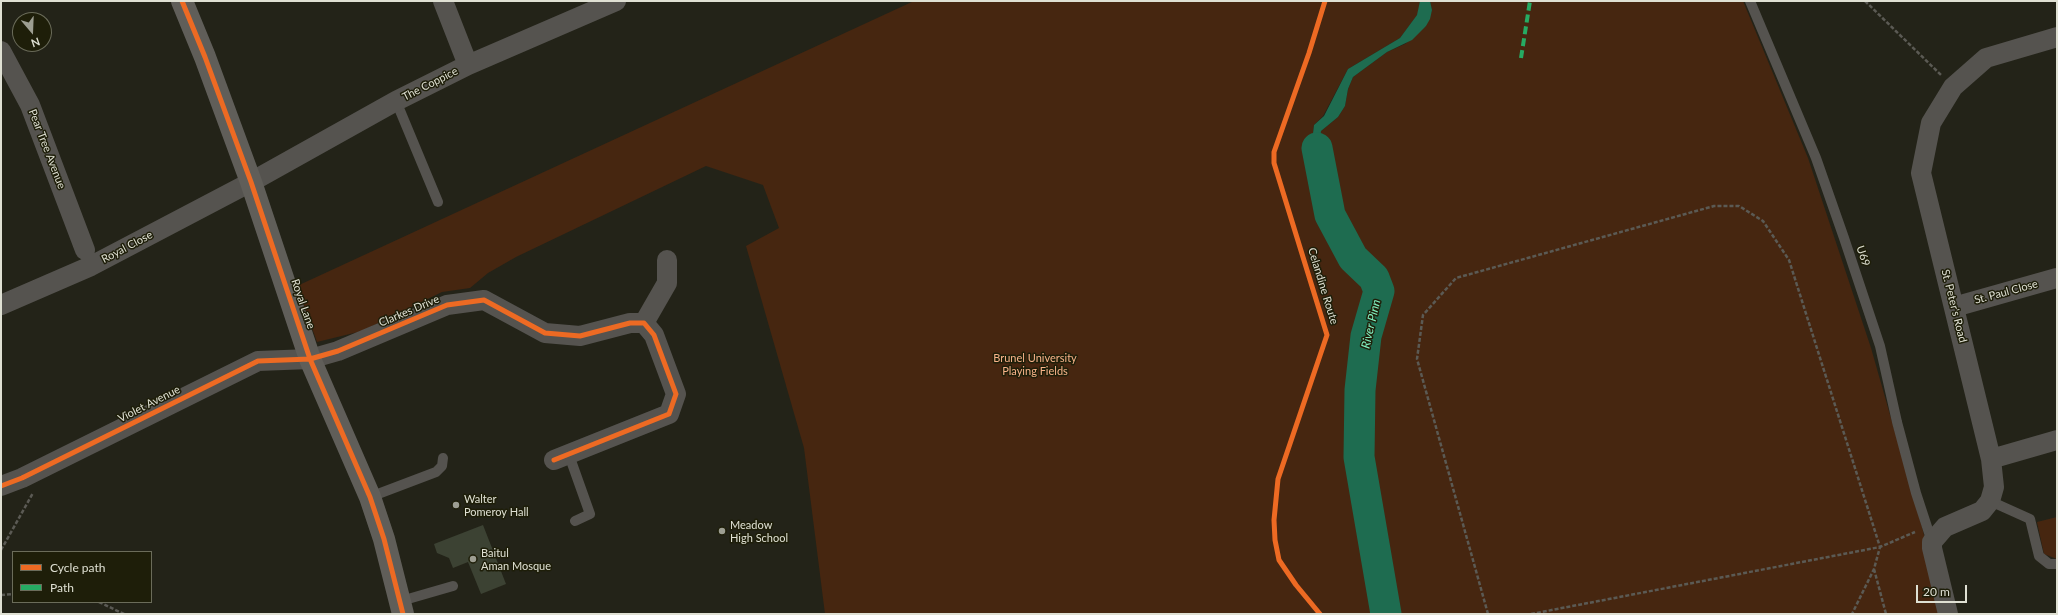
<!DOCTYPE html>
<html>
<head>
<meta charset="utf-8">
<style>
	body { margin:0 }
	#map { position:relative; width:2058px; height:615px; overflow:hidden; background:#232318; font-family:Lato,sans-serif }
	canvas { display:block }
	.frame { position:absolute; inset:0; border:2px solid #dfe0d3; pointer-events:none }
	.legend { position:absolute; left:12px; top:551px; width:140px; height:52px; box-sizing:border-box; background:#1e1e09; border:1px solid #6b6c5a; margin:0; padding:5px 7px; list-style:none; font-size:12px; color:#dfe0d3 }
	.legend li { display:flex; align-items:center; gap:8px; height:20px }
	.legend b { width:20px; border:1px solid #6b6c5a }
	.north { position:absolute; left:12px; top:12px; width:40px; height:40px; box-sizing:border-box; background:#1e1e09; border:1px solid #6b6c5a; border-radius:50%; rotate:161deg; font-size:11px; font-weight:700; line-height:16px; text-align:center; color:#dfe0d3 }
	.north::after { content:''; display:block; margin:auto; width:14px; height:18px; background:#9d9e92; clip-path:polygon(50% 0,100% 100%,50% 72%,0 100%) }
	.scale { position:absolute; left:1916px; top:585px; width:51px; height:18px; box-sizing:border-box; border:2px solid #dfe0d3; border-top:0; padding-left:5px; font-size:12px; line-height:14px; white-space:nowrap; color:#dfe0d3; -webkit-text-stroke:3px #1e1e09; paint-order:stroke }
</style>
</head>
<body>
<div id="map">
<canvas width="2058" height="615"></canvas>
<div class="frame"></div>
<ul class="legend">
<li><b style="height:5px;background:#ed6a23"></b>Cycle path</li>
<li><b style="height:5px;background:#26ab63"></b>Path</li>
</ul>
<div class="north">N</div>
<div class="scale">20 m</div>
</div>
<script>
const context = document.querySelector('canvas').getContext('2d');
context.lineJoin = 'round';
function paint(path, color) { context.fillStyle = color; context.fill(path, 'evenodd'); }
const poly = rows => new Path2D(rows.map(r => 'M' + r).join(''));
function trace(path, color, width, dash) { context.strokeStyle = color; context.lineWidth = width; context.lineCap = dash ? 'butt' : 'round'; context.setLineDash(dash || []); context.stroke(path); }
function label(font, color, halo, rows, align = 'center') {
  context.font = font + ' Lato,sans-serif'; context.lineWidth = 3; context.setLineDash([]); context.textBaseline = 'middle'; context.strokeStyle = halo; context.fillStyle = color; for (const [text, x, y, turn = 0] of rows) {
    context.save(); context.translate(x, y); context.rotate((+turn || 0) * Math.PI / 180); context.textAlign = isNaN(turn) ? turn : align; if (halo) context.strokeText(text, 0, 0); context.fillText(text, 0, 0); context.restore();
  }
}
paint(poly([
	[914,1,1420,1,1418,14,1400,38,1348,69,1323,116,1314,125,1310,158,1325,189,1324,165,1319,152,1321,131,1338,117,1345,106,1348,89,1353,77,1387,52,1405,44,1426,26,1432,10,1430,1,1743,1,1808,158,1871,348,1922,527,1943,614,825,614,804,448,746,246,779,228,763,185,706,166,516,257,488,273,470,288,442,292,362,331,317,342,297,286],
	[2057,517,2057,559,2044,554,2037,522]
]), '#462610');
paint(poly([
	[1420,1,1430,1,1432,10,1430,19,1426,26,1412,40,1387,52,1353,77,1348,89,1345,106,1338,117,1321,131,1319,152,1324,165,1325,190,1314,171,1310,158,1314,125,1324,116,1348,69,1400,38,1417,15]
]), '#1e6c50');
trace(poly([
	[1317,148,1330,215,1353,258,1374,278,1379,291,1366,336,1360,390,1359,457,1386,614]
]), '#1e6c50', 31);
paint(poly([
	[483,525,506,584,481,594,468,562,453,568,449,558,437,553,434,544]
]), '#3c4233');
trace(poly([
	[1865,1,1941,75],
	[1,550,33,493],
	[1874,569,1886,614],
	[1,595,13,594],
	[99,602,124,614],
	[1488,614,1417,359,1423,315,1456,278,1714,206,1739,206,1763,221,1789,260,1880,547,1874,569,1852,614],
	[1531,614,1880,547,1915,532]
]), '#5b5a54', 2.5, [4, 2]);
trace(poly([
	[1750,1,1816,158,1844,238,1880,346,1897,422,1916,493,1932,542],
	[396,101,438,202],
	[569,455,590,514,575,521],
	[370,497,436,472,442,466,443,458],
	[1990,501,2030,519,2039,556,2049,564,2057,564],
	[401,601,453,586]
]), '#55534f', 10);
trace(poly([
	[443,1,468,65],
	[1,51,30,105,85,250],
	[1,305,91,266,251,182,396,101,468,65,616,1],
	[1954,307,2057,278],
	[644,323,667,283,667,260],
	[1991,459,2057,440],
	[1,486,22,478,258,361,310,359,338,351,447,305,484,300,545,333,580,336,630,323,644,323,654,335,676,394,669,414,554,460],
	[1948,614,1932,548,1932,542,1945,527,1982,511,1990,501,1994,487,1991,459,1921,173,1931,123,1953,87,1986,58,2057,37]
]), '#55534f', 20);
trace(poly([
	[182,1,205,57,251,182,310,359,370,497,384,539,403,614]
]), '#605e59', 22);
trace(poly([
	[1521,58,1530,1]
]), '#26ab63', 4, [8, 4]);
trace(poly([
	[182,1,205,57,251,182,310,359,370,497,384,539,403,614],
	[1,486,22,478,258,361,310,359,338,351,447,305,484,300,545,333,580,336,630,323,644,323,654,335,676,394,669,414,554,460],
	[1320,614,1296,585,1279,560,1275,540,1274,520,1278,479,1327,335,1274,163,1274,152,1309,53,1325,1]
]), '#ed6a23', 5);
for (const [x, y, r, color] of [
	[456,505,4,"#9d9e92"],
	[722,531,4,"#9d9e92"],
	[473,559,4,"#9d9e92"]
]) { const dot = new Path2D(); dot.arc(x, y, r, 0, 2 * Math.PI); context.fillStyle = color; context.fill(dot); trace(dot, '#1e1e09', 1.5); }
label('11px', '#dfe0d3', '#1e1e09', [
	["The Coppice",430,84,-27],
	["Pear Tree Avenue",47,149,69],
	["Royal Close",127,247,-28],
	["U69",1863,256,71],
	["Celandine Route",1323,286,73],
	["St. Paul Close",2006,292,-15],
	["Royal Lane",303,304,71],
	["St. Peter's Road",1954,306,76],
	["Clarkes Drive",409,311,-23],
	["Violet Avenue",149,404,-27]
]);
label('11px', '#f8b389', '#1e1e09', [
	["Brunel University",1035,358],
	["Playing Fields",1035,371]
]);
label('11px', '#dfe0d3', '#1e1e09', [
	["Walter",464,499],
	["Pomeroy Hall",464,512],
	["Meadow",730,525],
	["High School",730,538],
	["Baitul",481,553],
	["Aman Mosque",481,566]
], 'left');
label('italic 12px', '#82f2c3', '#1e1e09', [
	["River Pinn",1371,324,-77]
]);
</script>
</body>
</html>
